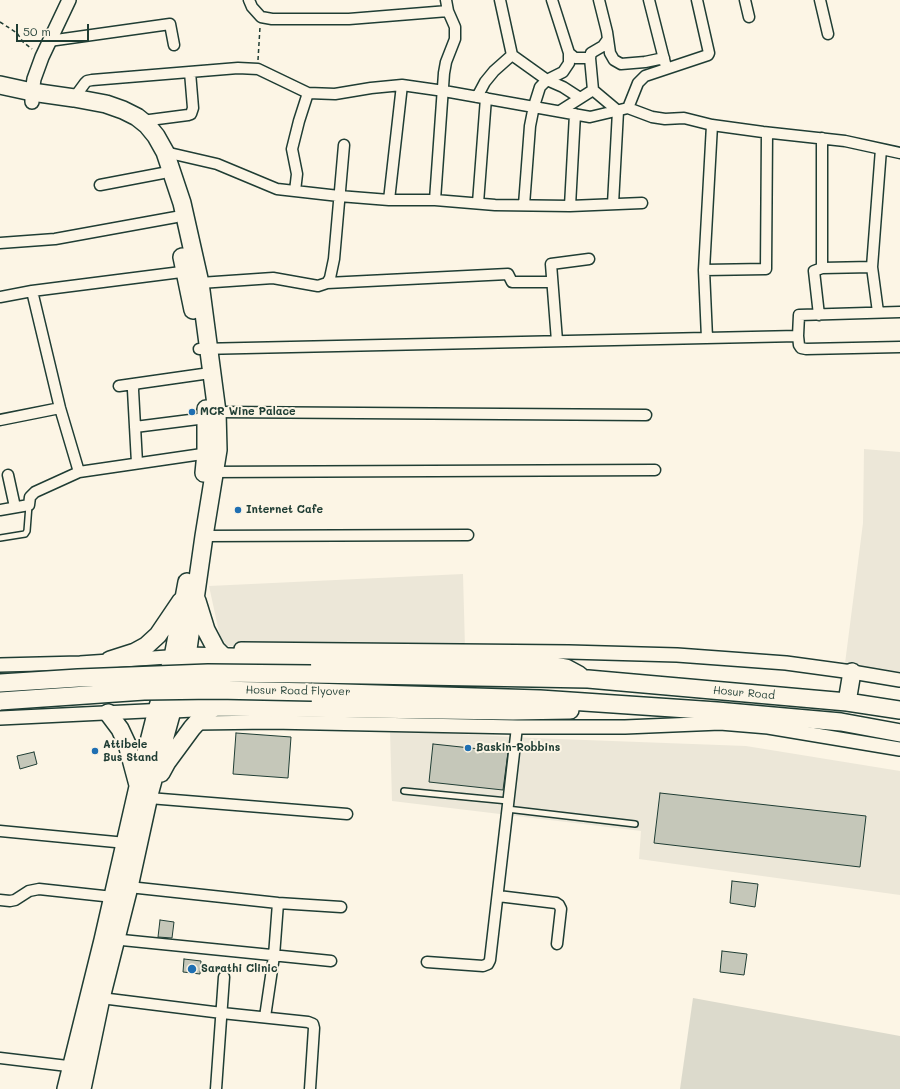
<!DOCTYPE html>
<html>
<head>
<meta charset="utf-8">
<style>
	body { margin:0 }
	#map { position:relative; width:900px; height:1089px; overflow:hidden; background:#fcf5e5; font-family:Mali,sans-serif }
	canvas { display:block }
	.scale { position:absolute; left:16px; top:24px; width:73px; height:18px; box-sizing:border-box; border:2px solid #1f3d34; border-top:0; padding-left:5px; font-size:12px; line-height:14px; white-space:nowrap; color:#1f3d34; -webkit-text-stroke:3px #fcf5e5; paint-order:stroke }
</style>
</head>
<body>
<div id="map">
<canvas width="900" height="1089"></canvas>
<div class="scale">50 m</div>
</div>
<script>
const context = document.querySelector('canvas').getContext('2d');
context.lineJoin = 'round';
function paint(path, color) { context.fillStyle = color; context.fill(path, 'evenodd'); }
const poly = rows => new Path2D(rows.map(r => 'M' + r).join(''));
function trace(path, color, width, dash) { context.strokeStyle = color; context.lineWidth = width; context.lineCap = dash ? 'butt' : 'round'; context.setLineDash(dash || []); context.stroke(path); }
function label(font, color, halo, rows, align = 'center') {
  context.font = font + ' Mali,sans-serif'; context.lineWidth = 4; context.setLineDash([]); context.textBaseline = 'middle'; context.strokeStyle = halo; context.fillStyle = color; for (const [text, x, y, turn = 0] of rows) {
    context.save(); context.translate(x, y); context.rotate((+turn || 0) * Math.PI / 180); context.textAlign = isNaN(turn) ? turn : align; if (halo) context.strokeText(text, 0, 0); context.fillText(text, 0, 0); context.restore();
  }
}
paint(poly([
	[864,449,900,452,900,688,843,679,863,523],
	[463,574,465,648,222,646,209,586],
	[390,730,532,738,746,746,900,771,900,895,639,859,641,831,392,801]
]), '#ece7d8');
paint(poly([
	[693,998,900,1036,900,1089,680,1089]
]), '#dcdacc');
const building = poly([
	[236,733,291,737,288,778,233,774,236,733],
	[433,744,508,752,503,790,429,782,433,744],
	[34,752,37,764,20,769,17,756,34,752],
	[660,793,866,816,860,867,654,843,660,793],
	[732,881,758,884,755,907,730,903,732,881],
	[160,920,174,922,172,938,158,937,160,920],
	[722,951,747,954,744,975,720,972,722,951],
	[184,959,201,961,200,974,183,972,184,959]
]);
paint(building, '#c5c7b9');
trace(building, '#1f3d34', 1);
const service = poly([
	[0,538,25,534,27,531,29,505],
	[404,791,508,801],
	[507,809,635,824]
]);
const minor = poly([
	[249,0,252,7,261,17,272,19,349,19,448,11,446,0],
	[500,0,512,55,547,80,563,87,580,98],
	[599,0,607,32,610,53,614,60,621,64,645,62,664,58],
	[649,0,665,63],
	[745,0,749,17],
	[820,0,828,34],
	[608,39,603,46,591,53,590,58,593,90,618,111,613,204],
	[49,41,170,24,174,45],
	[569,53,575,58,590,58],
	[477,97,485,82,494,71,512,55],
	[74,98,85,83,87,81,92,80,238,68,258,69,308,93,335,94,371,88,402,85,444,91,590,117,628,108,652,117,665,119,684,118,712,125,763,132,845,141,900,153],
	[628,108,638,83,645,76,708,55,709,53,697,0],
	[560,111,593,90],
	[142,121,188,115,191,114,193,108,190,72],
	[712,125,704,270,766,269,767,133],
	[822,138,822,268],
	[165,152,217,164,277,189,339,196,389,200,435,200,495,205,570,206,642,203],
	[100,185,163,173],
	[295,191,297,174,292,149,299,121,308,93],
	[389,200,402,85],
	[435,200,444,73,446,62,455,39,455,27,448,11],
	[478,203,486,98],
	[524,205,530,126,534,106,540,87,547,80,563,72,569,63,569,53,552,0],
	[570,206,575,114],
	[0,243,55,239,176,217],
	[704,270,707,338],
	[200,283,273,278,318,286,327,283,330,278,334,259,344,145],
	[327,283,508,274,512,282,552,282],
	[32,291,60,408,79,472],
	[0,297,32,291,189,271],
	[878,312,872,267,881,149],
	[900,312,799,315,798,336,799,345,801,348,806,349,900,347],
	[819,315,814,271,822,268,872,267],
	[557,341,551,264,589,259],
	[199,349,798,336],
	[134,384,133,390,137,463],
	[119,386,203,374],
	[217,412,646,415],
	[0,420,60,408],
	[135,427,206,418],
	[209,472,655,470],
	[8,475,15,507],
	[0,510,29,505,30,497,35,492,79,472,209,453],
	[204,536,468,535],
	[149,798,347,814],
	[0,831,126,843],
	[129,887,278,903,341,907],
	[498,896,556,903,559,905,561,909,557,944],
	[0,900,10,901,15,900,29,891,39,889,113,897],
	[112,939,331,961],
	[427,962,483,966,488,964,490,960,517,727],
	[101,998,222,1013,308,1022,313,1024,314,1028,310,1089],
	[265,1017,274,956,278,903],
	[0,1058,76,1067],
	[216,1089,224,977]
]);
const tertiary = poly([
	[32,102,32,92,34,79,42,57,69,0],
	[241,649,569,652,677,655,786,663,852,672,900,680],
	[0,665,80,663,182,656],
	[0,718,166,710],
	[196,723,271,722,517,727,625,727,720,723,768,727,900,749]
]);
const primary = poly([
	[0,85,32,92,74,98,106,104,123,110,137,117,147,125,156,136,165,152,182,203,200,283,217,412,218,450,204,536,187,656,150,791,129,887,101,998,82,1089],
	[182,257,193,310],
	[204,473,206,453,206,409],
	[197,601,206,630,216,649,224,657],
	[110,660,135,652,146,646,158,635,181,601],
	[108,713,120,729,127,744,138,785],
	[161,773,167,762,192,728,201,718,214,707],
	[66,1089,103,940,143,765,157,710,173,657,187,582]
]);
const trunk = poly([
	[187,656,479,663,539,663,566,668,579,675],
	[311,674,588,679,847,702,900,710],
	[312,692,540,699,717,711,841,722,900,733],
	[847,702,852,672],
	[173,709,214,707,513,711,570,710]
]);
trace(service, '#1f3d34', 8);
trace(minor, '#1f3d34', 13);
trace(tertiary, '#1f3d34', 16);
trace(primary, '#1f3d34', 20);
trace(trunk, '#1f3d34', 20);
trace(poly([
	[0,22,17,33,23,42,32,49],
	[258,60,260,27]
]), '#1f3d34', 1.5, [4, 3]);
trace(service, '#fcf5e5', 5);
trace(minor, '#fcf5e5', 10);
trace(tertiary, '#fcf5e5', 13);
trace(primary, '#fcf5e5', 17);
trace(trunk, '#fcf5e5', 17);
const trunkBridge = poly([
	[0,683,78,678,208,673,311,674],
	[0,701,144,691,216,690,312,692]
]);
trace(trunkBridge, '#1f3d34', 20, []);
trace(trunkBridge, '#fcf5e5', 17);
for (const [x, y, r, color] of [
	[192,412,4,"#1f6fb2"],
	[238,510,4,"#1f6fb2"],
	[468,748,4,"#1f6fb2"],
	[95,751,4,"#1f6fb2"],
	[192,969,5,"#1f6fb2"]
]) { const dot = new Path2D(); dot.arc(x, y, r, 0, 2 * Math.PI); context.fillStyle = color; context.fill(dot); trace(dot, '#fcf5e5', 1.5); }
label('bold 11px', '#1f3d34', '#fcf5e5', [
	["MCR Wine Palace",200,412],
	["Internet Cafe",246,510],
	["Attibele",103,745],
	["Bus Stand",103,758],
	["Baskin-Robbins",476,748],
	["Sarathi Clinic",201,969]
], 'left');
label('11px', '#1f3d34', '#fcf5e5', [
	["Hosur Road Flyover",298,691,1],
	["Hosur Road",744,693,5]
]);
</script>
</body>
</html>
